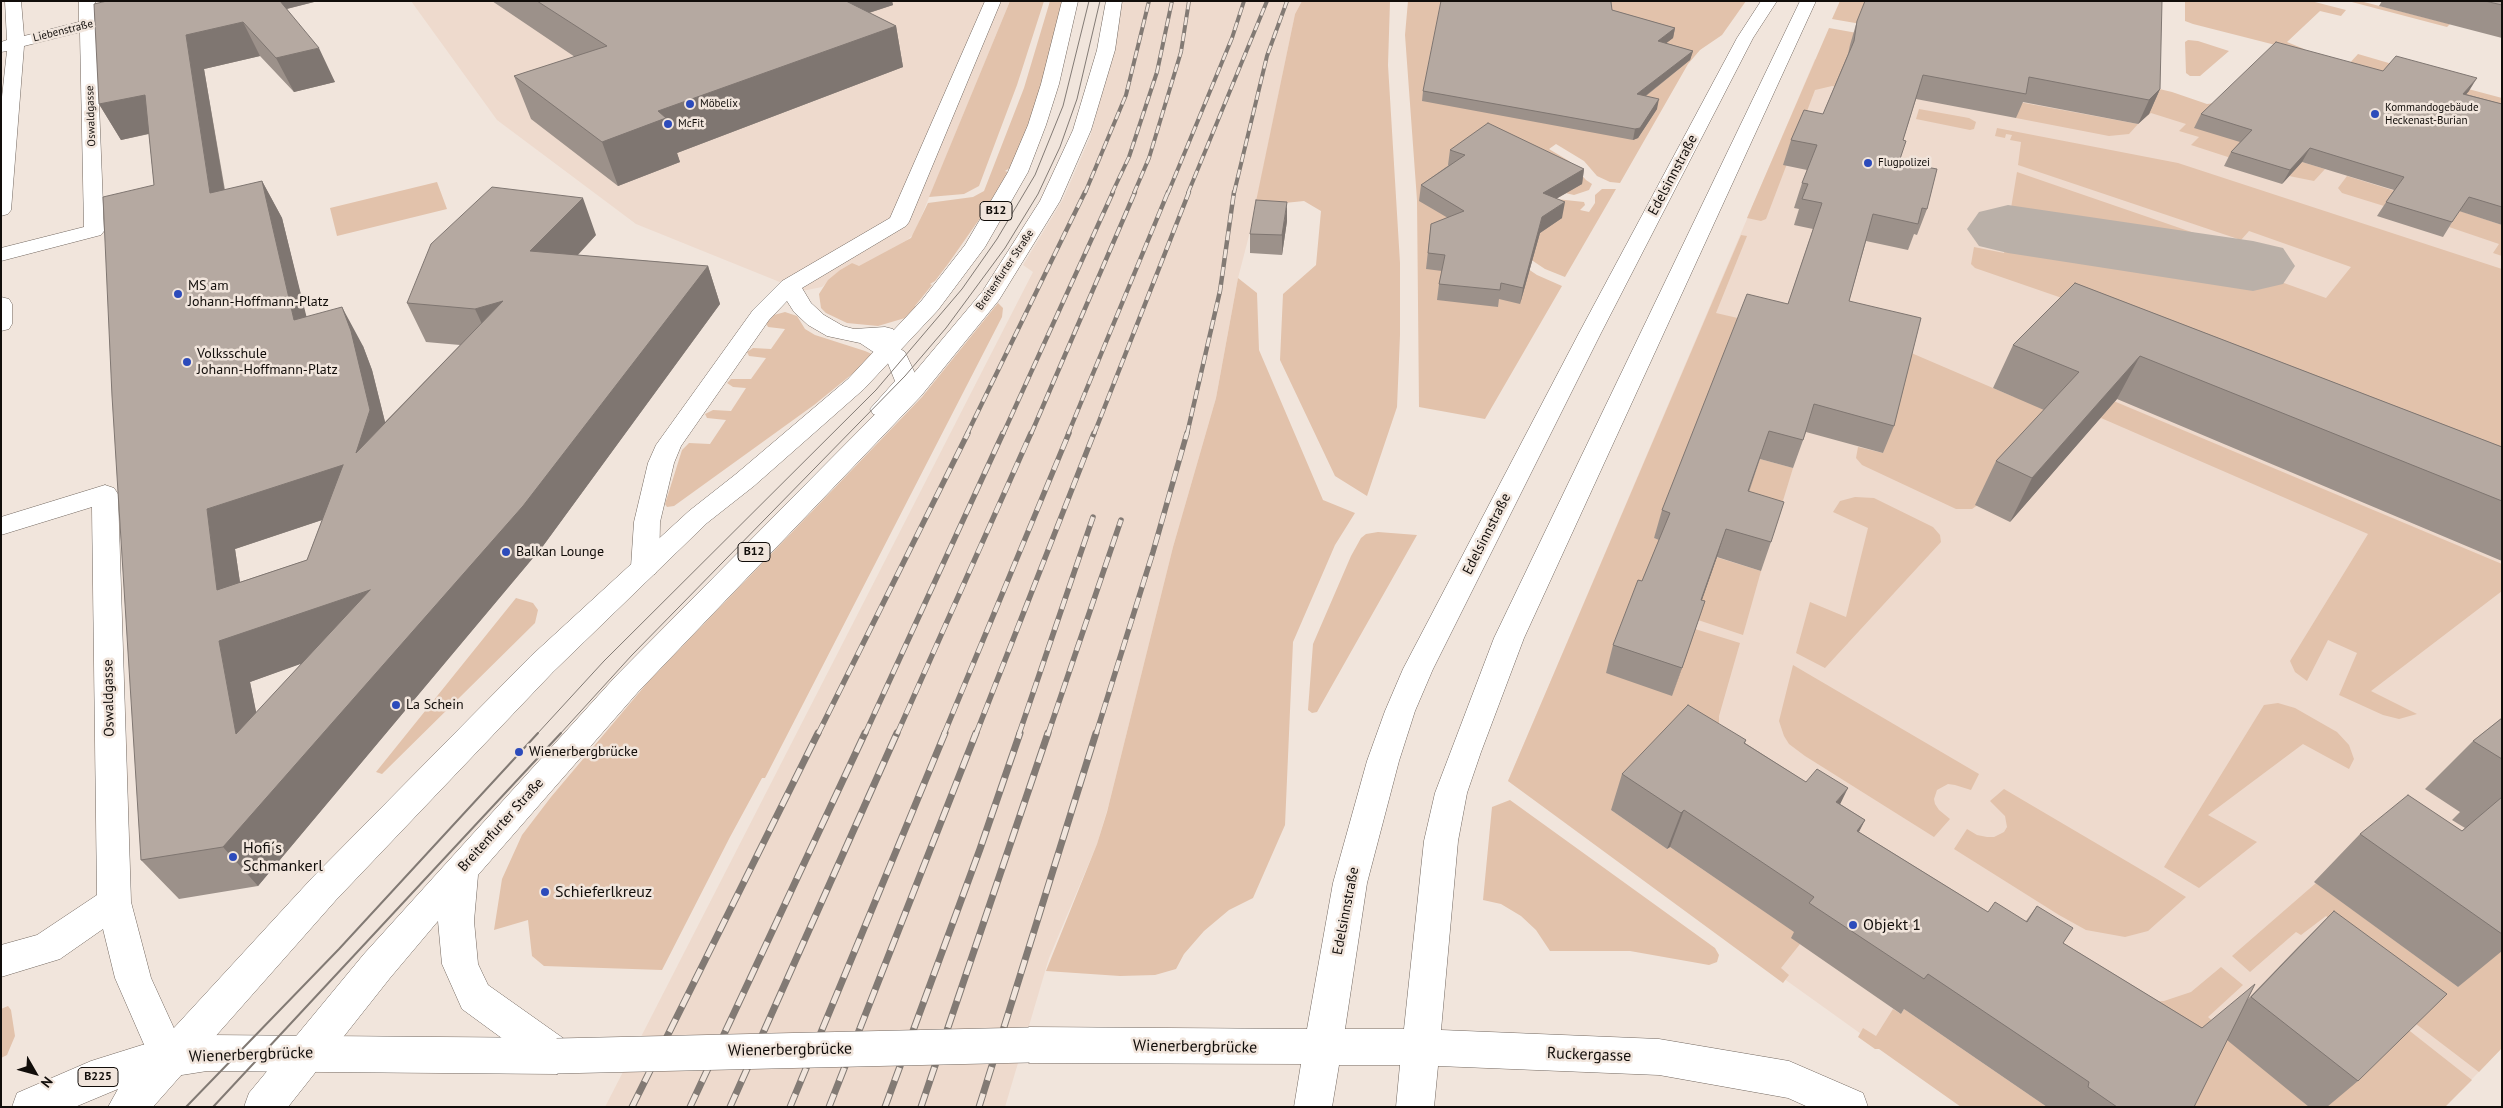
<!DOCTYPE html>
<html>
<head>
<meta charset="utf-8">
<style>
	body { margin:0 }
	#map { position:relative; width:2503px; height:1108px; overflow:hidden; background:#f1e5dc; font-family:"PT Sans",sans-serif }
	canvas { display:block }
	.frame { position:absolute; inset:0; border:2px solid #110d0a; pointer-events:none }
	.north { position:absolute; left:10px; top:1048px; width:50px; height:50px; -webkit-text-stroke:4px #f1e5dc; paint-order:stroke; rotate:128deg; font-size:14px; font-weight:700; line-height:20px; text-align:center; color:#110d0a }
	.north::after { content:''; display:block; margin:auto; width:18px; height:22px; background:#110d0a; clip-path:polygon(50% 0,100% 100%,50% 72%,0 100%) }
</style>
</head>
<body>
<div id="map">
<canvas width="2503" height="1108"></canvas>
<div class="frame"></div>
<div class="north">N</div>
</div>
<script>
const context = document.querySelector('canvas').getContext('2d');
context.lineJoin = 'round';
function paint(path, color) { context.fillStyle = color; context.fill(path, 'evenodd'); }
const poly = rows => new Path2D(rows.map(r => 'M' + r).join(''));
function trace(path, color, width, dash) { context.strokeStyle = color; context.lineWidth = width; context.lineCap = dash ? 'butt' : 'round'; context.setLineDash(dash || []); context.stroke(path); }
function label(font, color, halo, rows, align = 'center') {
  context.font = font + ' "PT Sans",sans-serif'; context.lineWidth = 5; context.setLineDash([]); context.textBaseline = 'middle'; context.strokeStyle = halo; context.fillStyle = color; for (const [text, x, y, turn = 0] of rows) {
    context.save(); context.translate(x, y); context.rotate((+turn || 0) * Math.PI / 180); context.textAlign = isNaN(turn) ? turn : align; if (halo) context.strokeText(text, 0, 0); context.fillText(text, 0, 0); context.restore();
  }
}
paint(poly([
	[411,1,1010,1,914,234,907,240,859,267,852,263,840,270,822,287,802,291,636,224,497,120],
	[1121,1,1302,1,1295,14,1251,228,1238,278,1216,398,1173,547,1109,804,1097,844,1049,958,1005,1107,605,1107,1033,272,1023,265,1063,199,1090,137,1116,42],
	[1815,59,2124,82,2182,97,2502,195,2502,1048,2445,1107,1963,1107,1508,781]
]), '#eedacd');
paint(poly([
	[1010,1,1044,1,1017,85,979,186,964,194,929,197],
	[1050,1,1067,1,1033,119,1010,168,1005,171,1008,172,983,214,948,264,935,281,930,284,932,285,915,306,920,307,905,318,878,326,847,323,826,313,821,308,819,294,828,280,840,270,852,263,859,266,911,238,928,203,973,197,984,191,1024,88],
	[1302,1,1390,1,1388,65,1400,263,1400,335,1397,407,1367,496,1335,476,1280,360,1283,294,1316,265,1321,211,1304,201,1255,206,1295,14],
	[1408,1,1746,1,1722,35,1700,50,1688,64,1620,183,1610,182,1597,176,1584,161,1556,144,1549,149,1569,161,1586,180,1592,184,1589,190,1574,195,1552,190,1556,199,1584,202,1585,205,1580,210,1589,212,1595,203,1595,195,1602,189,1616,189,1565,277,1545,269,1530,259,1494,246,1537,275,1562,286,1485,419,1419,407,1417,200,1405,35],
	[1840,1,1868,1,1861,24,1832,19],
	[2185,1,2311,1,2346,10,2341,16,2320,11,2287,42,2304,49,2299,51,2193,24,2185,21],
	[2348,1,2360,1,2450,24,2447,27],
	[1829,28,2121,80,2172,92,2207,104,2215,103,2502,182,2245,143,2231,158,2191,145,2199,137,2179,131,2186,124,2151,113,2144,118,1847,64,1914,99,1832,86,1815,90,1766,219,1761,221,1747,218],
	[2188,40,2198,41,2229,51,2200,76,2190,76,2186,73,2185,42],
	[2358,54,2399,66,2397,70,2502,98,2502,111,2347,66],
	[2019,102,2138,124,2129,134,2109,136,2016,118],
	[1919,109,1969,118,1976,122,1974,129,1970,130,1916,119],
	[1997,128,2178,163,2502,269,2502,461,2077,300,2059,297,1975,268,1971,264,1974,247,2004,253,2007,232,2239,267,2326,298,2351,267,2249,231,2241,240,2018,165,2021,142,2010,140,2012,135,2006,134,2005,138,1995,136],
	[2302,162,2325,169,2314,181,2289,176],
	[2017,172,2235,247,2223,259,2008,226],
	[2347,176,2395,191,2384,206,2342,193,2338,188],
	[437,182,447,209,337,236,330,208],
	[2460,211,2502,225,2502,256,2493,253,2499,244,2449,227],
	[1741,235,1747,236,1716,313,1772,326,1654,538,1761,571,1743,635,1695,619,1672,695,1695,629,1740,643,1719,716,1719,724,1611,810,1667,849,1670,847,1796,933,1800,944,1781,968,1789,975,1783,983,1508,781],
	[1238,278,1257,293,1259,350,1323,500,1355,513,1335,545,1293,642,1285,825,1253,898,1229,910,1204,931,1184,954,1176,969,1155,975,1120,976,1046,971,1097,844,1107,812,1173,547,1216,398],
	[998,303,1003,308,1002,317,765,778,762,778,730,837,662,970,544,966,532,956,528,920,494,930,502,879,522,835,551,797,648,682,922,397],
	[785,312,797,316,805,329,815,335,865,351,872,354,872,358,814,405,674,506,667,507,665,504,682,450,689,443,710,444,726,420,707,418,705,414,713,410,731,411,746,388,733,387,727,383,731,379,751,379,766,358,749,356,747,352,753,348,771,349,785,329,768,327,766,323,774,315],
	[1909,352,2014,397,2029,381,2016,360,2502,564,2502,591,2371,691,2417,714,2399,719,2383,715,2339,695,2357,653,2328,640,2307,681,2295,672,2290,661,2368,534,2101,418,1972,509,1956,509,1862,465,1856,458,1858,447,1883,453],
	[1760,459,1793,468,1774,530,1739,519],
	[1855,497,1874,498,1933,527,1940,535,1941,542,1825,668,1796,653,1810,602,1846,617,1868,528,1833,512,1840,501],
	[1378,532,1417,535,1317,712,1312,713,1308,710,1313,644,1351,556,1361,538,1366,534],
	[516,598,533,603,538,610,535,623,382,774,376,772],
	[1793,665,1979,774,1971,790,1955,785,1948,784,1937,790,1934,799,1935,804,1939,810,1950,819,1934,837,1805,756,1789,744,1784,736,1779,721],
	[2278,703,2295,708,2337,732,2349,745,2354,759,2349,769,2303,744,2208,815,2257,842,2199,888,2164,867,2264,705],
	[2004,789,2157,879,2186,897,2148,931,2125,937,2086,930,2059,915,1954,849,1967,829,1977,835,1987,837,1994,837,2004,832,2007,827,2005,816,1990,801],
	[1510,800,1715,948,1719,955,1717,962,1709,965,1630,951,1550,951,1536,930,1521,916,1501,904,1483,900,1492,807],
	[2316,883,2458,987,2502,946,2502,1048,2479,1072,2306,940,2346,931,2326,916,2301,935,2296,932,2250,972,2232,956],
	[2221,967,2243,985,2208,1017,2309,1107,2176,1107,2149,1002,2164,1001,2191,992],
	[8,1006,11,1010,15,1036,7,1055,1,1058,1,1009],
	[1893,1009,1901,1014,1904,1009,2047,1107,1961,1107,1879,1049,1875,1049,1858,1037,1863,1028,1876,1036],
	[2406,1028,2472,1080,2445,1107,2325,1107]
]), '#e2c2ab');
paint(poly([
	[2008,205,2253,241,2283,248,2295,266,2283,284,2253,291,2008,253,1979,246,1967,229,1979,212,2008,205]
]), '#bab0a8');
const street = poly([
	[5,1,21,1,24,36,79,22,79,1,95,1,96,18,106,15,112,17,114,20,112,23,96,28,104,231,101,235,1,261,1,248,84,227,80,32,24,46,11,210,8,214,1,216,1,106,7,51,1,52,1,42,7,40,5,1],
	[985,1,1001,1,909,222,906,226,802,288,811,303,824,315,843,326,854,329,885,327,893,329,896,334,893,339,887,340,905,352,919,382,891,414,882,417,873,414,870,409,895,381,887,361,860,343,827,336,808,325,794,312,787,301,769,320,681,446,674,463,660,522,659,567,655,574,645,577,635,574,631,567,634,522,648,463,656,445,753,310,782,281,890,218,985,1],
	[1,297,9,299,12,304,12,324,9,329,1,331,1,297],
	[105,485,114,488,118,494,131,902,151,978,188,1059,182,1072,169,1077,156,1072,115,978,103,929,60,959,1,977,1,945,37,935,97,895,92,507,1,535,1,517,105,485]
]);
const secondary = poly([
	[1761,1,1777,1,1753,38,1601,333,1433,669,1415,711,1399,761,1367,883,1345,1029,1404,1029,1424,841,1435,793,1494,638,1800,1,1816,1,1524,638,1481,752,1467,793,1458,841,1441,1030,1659,1039,1789,1061,1863,1093,1868,1107,1808,1107,1788,1098,1659,1075,1438,1066,1434,1107,1396,1107,1400,1065,1339,1065,1332,1107,1294,1107,1301,1064,1029,1063,1016,1058,1010,1045,1016,1032,1029,1027,1307,1029,1333,883,1367,761,1385,711,1403,669,1579,333,1737,38,1761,1],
	[207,1035,557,1038,570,1043,576,1056,570,1069,557,1074,207,1071,169,1077,156,1072,150,1059,156,1046,169,1041,207,1035]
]);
const primary = poly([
	[1062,1,1078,1,1059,84,1046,125,1028,172,985,247,938,310,864,389,754,486,707,523,553,672,336,900,153,1107,108,1107,118,1089,75,1107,12,1107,17,1093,91,1061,142,1045,161,1042,312,878,531,656,689,511,736,474,848,379,922,300,965,245,1008,172,1028,125,1041,84,1062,1],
	[1106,1,1122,1,1115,50,1091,130,1060,201,999,300,921,396,638,692,478,875,474,921,478,964,488,985,570,1043,576,1056,570,1069,557,1074,544,1069,462,1009,442,964,438,921,390,978,288,1107,244,1107,249,1093,364,954,616,676,903,386,982,292,1040,201,1073,130,1097,50,1106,1]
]);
trace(street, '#736860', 1);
trace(secondary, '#736860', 1);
trace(primary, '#736860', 1);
paint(street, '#fff');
paint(secondary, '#fff');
paint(primary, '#fff');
trace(poly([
	[537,734,604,661,876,390,962,289,997,239,1035,175,1063,106,1089,1],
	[560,734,632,655,905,376,946,328,1005,248,1038,194,1060,147,1077,99,1100,1]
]), '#827a74', 1);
trace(poly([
	[186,1107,339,949,538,733],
	[213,1107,561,733]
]), '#827a74', 2);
const railFar3 = poly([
	[1085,193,1126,95,1149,1],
	[1112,193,1129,157,1157,72,1172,1],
	[1134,193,1149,158,1181,52,1189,1],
	[1168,193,1232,38,1244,1],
	[1188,193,1267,1],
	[1234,193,1267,56,1287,1]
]);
const railFar2 = poly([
	[967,434,1085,192],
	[1003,434,1113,192],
	[1031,434,1135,192],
	[1068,434,1168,192],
	[1094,434,1189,192],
	[1187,434,1220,291,1234,192]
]);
const railFar1 = poly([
	[818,734,968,433],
	[865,734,1003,433],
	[897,734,1031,433],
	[944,734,1069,433],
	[976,734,1094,433],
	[1019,734,1093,517],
	[1048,734,1121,520],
	[1096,734,1153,552,1187,433]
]);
const rail = poly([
	[632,1107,818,733],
	[690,1107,865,733],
	[730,1107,897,733],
	[790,1107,945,733],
	[829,1107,976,733],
	[885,1107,980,849,1020,733],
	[921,1107,1048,733],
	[979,1107,1096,733]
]);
trace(railFar3, '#827a74', 4);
trace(railFar2, '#827a74', 4.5);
trace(railFar1, '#827a74', 5.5);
trace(rail, '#827a74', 7);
trace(railFar3, '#f1e5dc', 2.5, [8]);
trace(railFar2, '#f1e5dc', 3, [9]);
trace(railFar1, '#f1e5dc', 4, [11]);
trace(rail, '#f1e5dc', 5, [14]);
const secondaryBridge = poly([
	[557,1056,1029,1045]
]);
trace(secondaryBridge, '#736860', 36, []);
trace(secondaryBridge, '#fff', 35);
paint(poly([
	[107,1,318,1,287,9,335,82,294,92,260,56,204,69,225,190,262,181,282,218,306,317,363,346,372,370,385,422,460,345,426,342,407,303,596,235,578,255,708,266,720,304,543,546,258,886,179,899,141,860,154,185,149,134,121,140,99,104],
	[322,520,307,560,240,582,235,549],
	[302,663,256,713,250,682],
	[492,1,892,1,893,5,869,13,896,26,903,67,677,153,680,162,618,186,531,119,514,76,575,57],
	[2382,1,2502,1,2502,38,2379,6],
	[1612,10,1675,28,1673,38,1666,43,1693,51,1690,60,1646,96,1657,109,1638,138,1633,140,1422,101,1423,91],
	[1857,21,2160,89,2149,114,2138,124,2023,102,2016,118,1916,99,1903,140,1899,162,1927,209,1917,235,1914,234,1908,250,1866,241,1849,301,1894,426,1883,453,1806,432,1793,468,1760,459,1749,492,1771,542,1761,571,1717,557,1702,600,1705,601,1672,696,1606,673,1613,645,1642,581,1659,540,1654,538,1662,510,1788,304,1813,229,1794,225,1799,209,1794,208,1802,183,1807,170,1783,165,1791,140,1823,114,1848,54,1850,45],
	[2383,71,2469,91,2466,94,2502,104,2502,225,2459,211,2443,237,2377,216,2394,190,2302,162,2282,184,2224,166,2231,152,2240,142,2194,128,2201,114],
	[1450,150,1584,169,1582,184,1556,199,1562,218,1540,233,1520,304,1499,299,1498,307,1437,300,1439,284,1442,271,1426,269,1431,224,1448,218,1419,201,1421,185,1449,165,1448,165],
	[1287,221,1282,255,1250,253,1250,234],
	[2075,283,2502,447,2502,561,2117,399,2010,522,1975,505,1996,461,2044,410,1993,388,2013,345],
	[2502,718,2502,951,2458,987,2314,882,2360,834,2462,831,2465,828,2452,820,2460,812,2425,789,2473,741],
	[1746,740,1745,743,1865,820,1859,832,1988,912,2026,921,2037,906,2063,943,2202,1028,2247,1000,2298,947,2334,911,2358,1081,2327,1107,2309,1107,2227,1040,2194,1107,2047,1107,1904,1009,1901,1014,1791,938,1794,932,1670,847,1667,849,1611,810,1622,774]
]), '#9c918a');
paint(poly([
	[273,1,318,1,278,11],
	[819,1,892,1,893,5,825,27],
	[243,22,260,56,204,69,231,230,210,193,186,35],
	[896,26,903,67,677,153,680,162,618,186,602,142,658,111],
	[1675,28,1673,38,1656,51,1658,41],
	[319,48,335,82,294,92,276,58],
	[1693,51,1690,60,1635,104,1637,94],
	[2477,78,2469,91,2455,107,2463,94],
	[2160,89,2149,114,2138,124,2149,100],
	[145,95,165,130,121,140,99,104],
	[1659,99,1657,109,1638,138,1633,140,1635,129],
	[2310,148,2302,162,2282,184,2290,170],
	[1584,169,1582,184,1540,208,1543,193],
	[262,181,282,218,317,359,294,320],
	[583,198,596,235,546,289,530,251],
	[1287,202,1287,221,1282,255,1282,235],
	[1565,202,1562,218,1540,233,1520,304,1523,288,1542,217],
	[708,266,720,304,543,546,258,886,223,847],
	[503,301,493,348,475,309],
	[342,307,363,346,372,370,392,450,356,453],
	[2140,356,2117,399,2010,522,2032,478],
	[343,465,367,505,235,549,247,630,217,590,207,509],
	[1726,529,1717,557,1692,628,1701,600],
	[370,590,396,630,250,682,269,774,236,734,219,641],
	[1705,601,1695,629,1672,696,1682,668],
	[1848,788,1830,825,1836,802],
	[1684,810,1670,847,1667,849,1681,813],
	[1865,820,1846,856,1857,831]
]), '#7f7671');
const building = poly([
	[107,1,280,1,319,48,276,58,243,22,186,35,210,193,262,181,294,320,342,307,351,331,370,410,356,453,503,301,475,309,407,303,431,244,492,187,583,198,530,251,708,266,523,506,223,847,141,860,112,396,103,197,154,185,145,95,99,104,94,4,107,1],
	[343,465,307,560,217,590,207,509,343,465],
	[370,590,236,734,219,641,370,590],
	[537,1,846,1,896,26,658,111,666,118,602,142,514,76,607,46,537,1],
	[1441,1,1610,1,1611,2,1612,10,1675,28,1658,41,1693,51,1637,94,1659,99,1640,128,1635,129,1423,91,1441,1],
	[1865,1,2162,1,2160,89,2149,100,2029,77,2026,94,1923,75,1903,140,1906,141,1899,162,1937,169,1927,209,1922,208,1918,224,1873,214,1849,301,1921,318,1894,426,1814,404,1803,440,1769,431,1748,491,1784,502,1771,542,1726,529,1701,600,1705,601,1682,668,1613,645,1638,580,1642,581,1670,513,1662,510,1747,294,1788,304,1822,203,1802,199,1808,184,1802,183,1817,145,1791,140,1804,110,1823,114,1854,41,1857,21,1865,1],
	[2485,1,2502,1,2502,5,2485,1],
	[2276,42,2383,71,2396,56,2477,78,2463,94,2502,104,2502,207,2469,197,2452,222,2386,202,2404,177,2310,148,2290,170,2231,152,2252,130,2201,114,2276,42],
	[1488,123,1584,169,1543,193,1565,202,1542,217,1523,288,1501,283,1500,290,1439,284,1445,255,1428,253,1431,224,1464,211,1421,185,1465,155,1450,150,1488,123],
	[1256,200,1287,202,1282,235,1250,234,1256,200],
	[2075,283,2502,447,2502,501,2140,356,2032,478,1996,461,2079,372,2013,345,2075,283],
	[1688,705,1746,740,1744,743,1806,782,1817,769,1848,788,1836,802,1865,820,1857,831,1988,912,1995,902,2027,922,2037,906,2073,928,2063,943,2202,1028,2255,984,2194,1107,2117,1107,2088,1087,2089,1082,1928,974,1924,979,1809,903,1814,897,1684,810,1681,813,1622,774,1688,705],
	[2502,718,2502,759,2473,741,2502,718],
	[2408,795,2462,831,2502,797,2502,934,2360,834,2408,795],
	[2334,911,2447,994,2358,1081,2251,997,2334,911]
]);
paint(building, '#b5a9a1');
trace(building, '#7f7671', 1);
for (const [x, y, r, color] of [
	[690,104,5,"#2c4bbb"],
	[2375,114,5,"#2c4bbb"],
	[668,124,5,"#2c4bbb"],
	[1868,163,5,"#2c4bbb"],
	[178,294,5,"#2c4bbb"],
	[187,362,5,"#2c4bbb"],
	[506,552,5,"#2c4bbb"],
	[396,705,5,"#2c4bbb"],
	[519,752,5,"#2c4bbb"],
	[233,857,5,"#2c4bbb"],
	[545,892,5,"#2c4bbb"],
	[1853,925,5,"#2c4bbb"]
]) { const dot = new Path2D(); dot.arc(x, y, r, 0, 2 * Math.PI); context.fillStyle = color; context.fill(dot); trace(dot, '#f1e5dc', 2); }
label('11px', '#110d0a', '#f1e5dc', [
	["Liebenstraße",63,31,-14],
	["Oswaldgasse",91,116,-92],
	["Breitenfurter Straße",1005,270,-56]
]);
label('11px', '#110d0a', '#f1e5dc', [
	["Möbelix",700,104],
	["Kommandogebäude",2385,108],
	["Heckenast-Burian",2385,121],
	["McFit",678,124],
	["Flugpolizei",1878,163]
], 'left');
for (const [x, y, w] of [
	[996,211,32],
	[754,552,32],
	[98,1077,40]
]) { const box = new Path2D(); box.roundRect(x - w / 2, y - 9.5, w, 19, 4); context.fillStyle = '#f1e5dc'; context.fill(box); trace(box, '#110d0a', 1); }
label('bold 12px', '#110d0a', null, [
	["B12",996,211],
	["B12",754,552],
	["B225",98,1077]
]);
label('14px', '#110d0a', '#f1e5dc', [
	["Edelsinnstraße",1673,175,-62],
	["Edelsinnstraße",1487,534,-63],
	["Oswaldgasse",109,698,-91],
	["Breitenfurter Straße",501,825,-48],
	["Edelsinnstraße",1346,911,-79]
]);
label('14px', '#110d0a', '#f1e5dc', [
	["MS am",188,286],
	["Johann-Hoffmann-Platz",188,302],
	["Volksschule",197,354],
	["Johann-Hoffmann-Platz",197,370],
	["Balkan Lounge",516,552],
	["La Schein",406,705],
	["Wienerbergbrücke",529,752]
], 'left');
label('16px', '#110d0a', '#f1e5dc', [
	["Hofi´s",243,848],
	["Schmankerl",243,866],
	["Schieferlkreuz",555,892],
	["Objekt 1",1863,925]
], 'left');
label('16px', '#110d0a', '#f1e5dc', [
	["Wienerbergbrücke",1195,1047,1],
	["Wienerbergbrücke",790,1050,-1],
	["Wienerbergbrücke",251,1055,-2],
	["Ruckergasse",1589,1055,2]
]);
</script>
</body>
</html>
